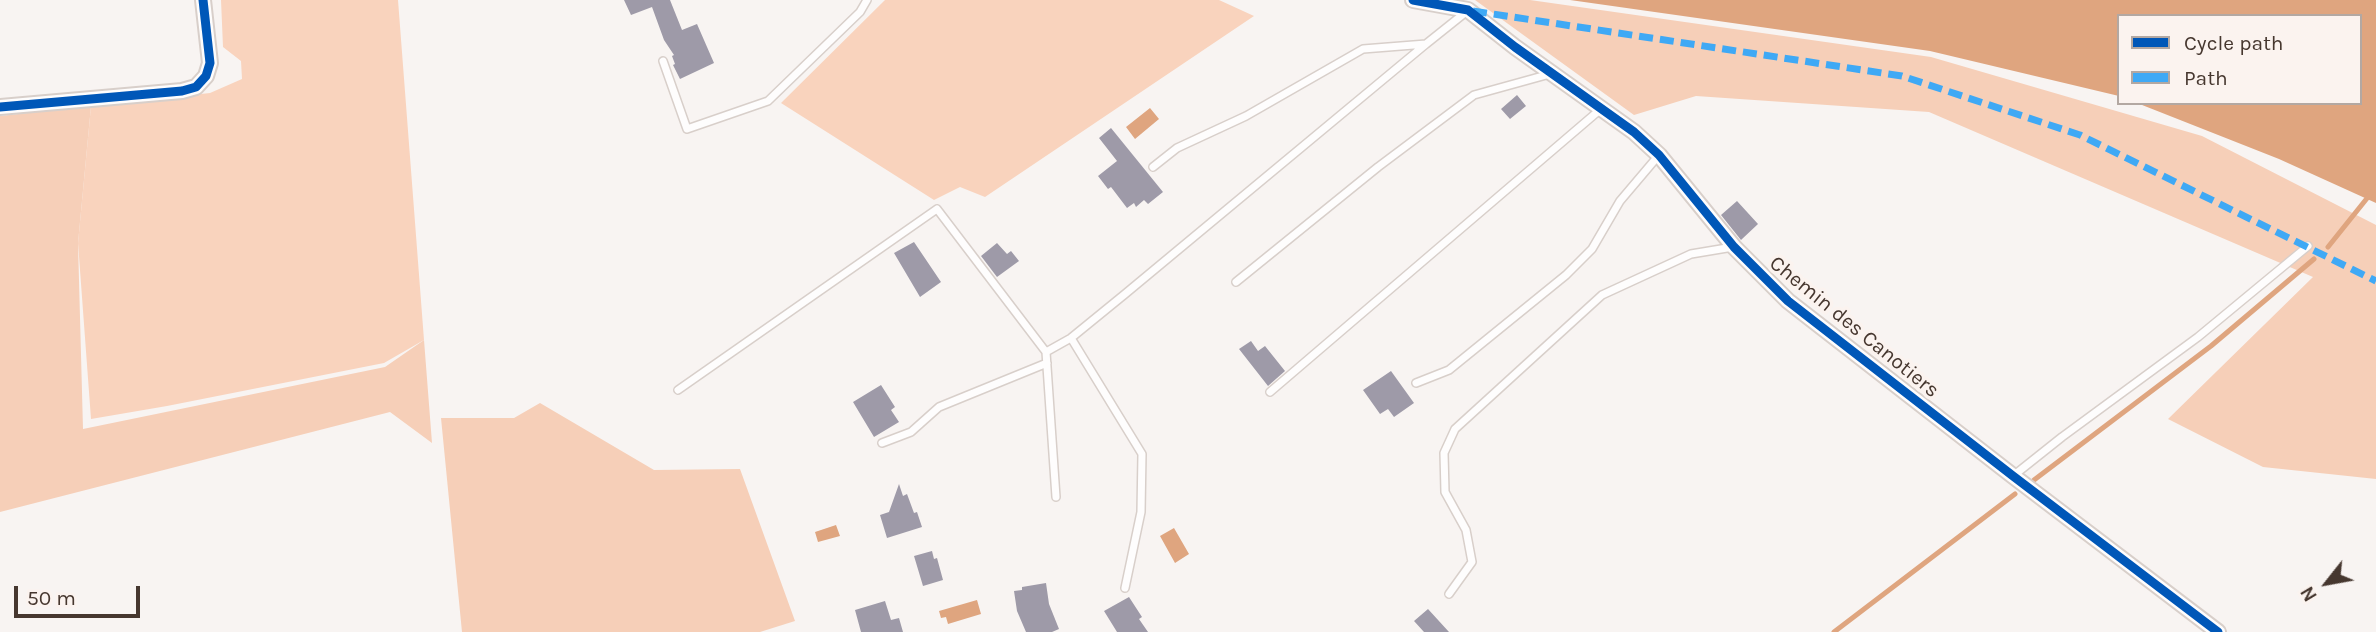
<!DOCTYPE html>
<html>
<head>
<meta charset="utf-8">
<style>
	body { margin:0 }
	#map { position:relative; width:2376px; height:632px; overflow:hidden; background:#f8f4f2; font-family:Karla,sans-serif }
	canvas { display:block }
	.legend { position:absolute; left:2117px; top:14px; width:245px; height:91px; box-sizing:border-box; background:#fbf3ef; border:2px solid #b3a8a2; margin:0; padding:9px 12px; list-style:none; font-size:21px; color:#46372f }
	.legend li { display:flex; align-items:center; gap:14px; height:35px }
	.legend b { width:35px; border:2px solid #b3a8a2 }
	.north { position:absolute; left:2292px; top:548px; width:70px; height:70px; -webkit-text-stroke:5px #fbf3ef; paint-order:stroke; rotate:239deg; font-size:19px; font-weight:700; line-height:28px; text-align:center; color:#46372f }
	.north::after { content:''; display:block; margin:auto; width:24px; height:32px; background:#46372f; clip-path:polygon(50% 0,100% 100%,50% 72%,0 100%) }
	.scale { position:absolute; left:14px; top:586px; width:126px; height:32px; box-sizing:border-box; border:4px solid #46372f; border-top:0; padding-left:9px; font-size:21px; line-height:24px; white-space:nowrap; color:#46372f; -webkit-text-stroke:5px #fbf3ef; paint-order:stroke }
</style>
</head>
<body>
<div id="map">
<canvas width="2376" height="632"></canvas>
<ul class="legend">
<li><b style="height:9px;background:#0057b8"></b>Cycle path</li>
<li><b style="height:9px;background:#3fa9f5"></b>Path</li>
</ul>
<div class="north">N</div>
<div class="scale">50 m</div>
</div>
<script>
const context = document.querySelector('canvas').getContext('2d');
context.lineJoin = 'round';
function paint(path, color) { context.fillStyle = color; context.fill(path, 'evenodd'); }
const poly = rows => new Path2D(rows.map(r => 'M' + r).join(''));
function trace(path, color, width, dash) { context.strokeStyle = color; context.lineWidth = width; context.lineCap = dash ? 'butt' : 'round'; context.setLineDash(dash || []); context.stroke(path); }
function label(font, color, halo, rows, align = 'center') {
  context.font = font + ' Karla,sans-serif'; context.lineWidth = 7; context.setLineDash([]); context.textBaseline = 'middle'; context.strokeStyle = halo; context.fillStyle = color; for (const [text, x, y, turn = 0] of rows) {
    context.save(); context.translate(x, y); context.rotate((+turn || 0) * Math.PI / 180); context.textAlign = isNaN(turn) ? turn : align; if (halo) context.strokeText(text, 0, 0); context.fillText(text, 0, 0); context.restore();
  }
}
paint(poly([
	[221,0,398,0,424,340,384,363,167,406,91,419,78,243,91,106,210,93,242,79,241,61,223,47],
	[885,0,1219,0,1254,16,985,197,960,187,934,200,781,103]
]), '#f9d3bd');
paint(poly([
	[1475,0,1530,0,1931,57,2202,136,2376,225,2376,479,2263,467,2168,419,2313,277,1929,112,1696,96,1634,115],
	[91,106,78,243,83,429,385,367,424,340,432,443,390,412,0,512,0,116],
	[540,403,654,470,740,469,795,621,760,632,462,632,441,418,514,418]
]), '#f6cfb8');
paint(poly([
	[1570,0,2376,0,2376,203,2279,159,2137,103,2360,103,2360,16,2119,16,2119,96,1930,51],
	[1150,108,1159,119,1135,139,1126,127],
	[836,525,840,536,818,542,815,532],
	[1174,528,1189,554,1175,563,1160,536],
	[977,600,981,614,948,624,946,617,941,618,939,611]
]), '#dfa57f');
trace(poly([
	[2328,247,2376,187],
	[2034,480,2211,346,2314,259],
	[1834,632,2015,494]
]), '#dfa57f', 5);
paint(poly([
	[624,0,670,0,682,30,697,24,714,63,680,79,673,65,675,64,672,56,674,55,664,40,652,7,631,15],
	[1517,95,1526,106,1510,119,1501,109],
	[1111,128,1163,192,1148,204,1144,200,1136,207,1134,203,1127,208,1111,187,1108,189,1098,176,1117,161,1099,138],
	[1737,201,1758,224,1741,240,1721,215],
	[914,242,941,282,920,297,894,253],
	[997,243,1007,254,1011,251,1019,261,997,277,981,256],
	[1251,341,1258,351,1265,346,1285,371,1268,386,1239,349],
	[1391,371,1414,403,1394,417,1388,409,1380,414,1363,390],
	[881,385,895,407,891,410,899,422,874,437,853,402],
	[899,484,903,496,907,494,914,513,917,512,922,527,887,538,880,515,889,512],
	[932,551,934,559,937,558,943,580,923,586,914,556],
	[1046,583,1049,604,1059,629,1052,632,1026,632,1017,611,1014,591,1022,590,1022,587],
	[1129,597,1142,617,1139,619,1148,632,1117,632,1104,611],
	[885,601,891,620,899,618,903,632,861,632,855,610],
	[1428,609,1449,632,1424,632,1414,621]
]), '#9e9aa8');
const lane = poly([
	[663,61,687,129,768,101,860,12,867,0],
	[1153,167,1177,148,1246,116,1363,49,1426,44,1466,12],
	[1236,282,1378,167,1474,95,1550,74],
	[1071,338,1142,454,1141,512,1125,588],
	[1046,352,1056,497],
	[1416,383,1449,370,1566,275,1592,249,1620,201,1659,155],
	[678,390,937,209,1046,352,1071,338,1125,294,1426,44],
	[1270,392,1602,108],
	[882,443,911,432,939,407,1047,363],
	[2013,476,2062,437,2198,337,2308,246],
	[1449,594,1472,562,1466,530,1445,492,1444,453,1455,429,1602,295,1691,254,1733,247]
]);
const street = poly([
	[1413,0,1468,10,1515,47,1634,132,1659,155,1734,247,1788,301,2013,476,2218,632],
	[0,107,182,91,196,87,206,76,210,63,203,0]
]);
trace(lane, '#d8cfca', 10);
trace(street, '#d8cfca', 18);
trace(lane, '#fefdfd', 7);
trace(street, '#fefdfd', 14);
trace(poly([
	[1473,11,1902,76,2080,135,2376,281]
]), '#3fa9f5', 7, [14, 7]);
trace(poly([
	[1413,0,1468,10,1515,47,1634,132,1659,155,1734,247,1788,301,2013,476,2218,632],
	[0,107,182,91,196,87,206,76,210,63,203,0]
]), '#0057b8', 9);
label('21px', '#46372f', '#fbf3ef', [
	["Chemin des Canotiers",1854,327,39]
]);
</script>
</body>
</html>
